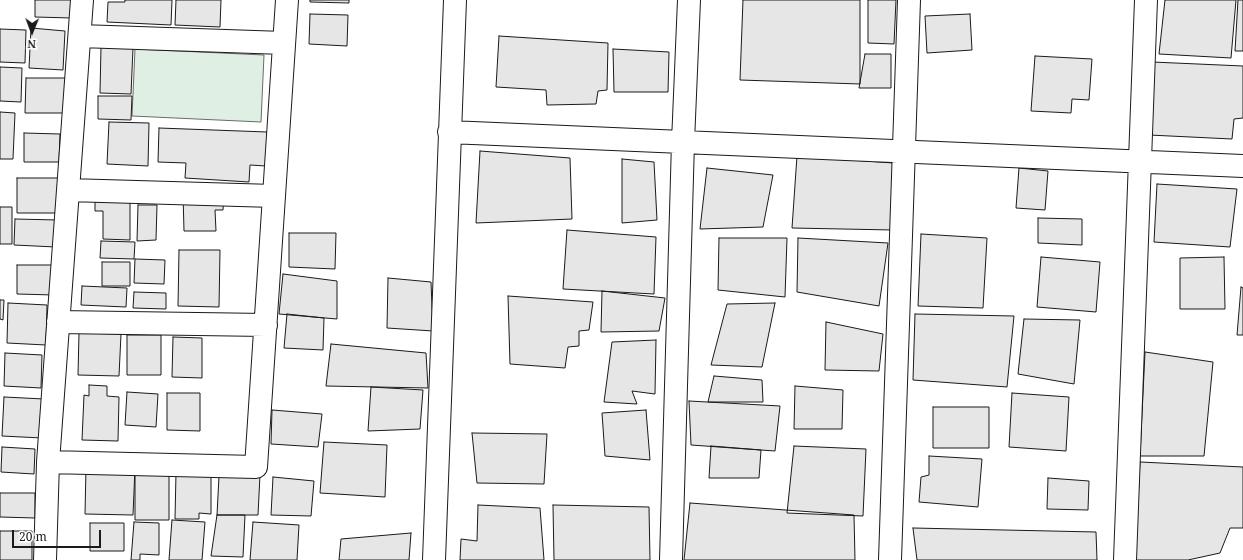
<!DOCTYPE html>
<html>
<head>
<meta charset="utf-8">
<style>
	body { margin:0 }
	#map { position:relative; width:1243px; height:560px; overflow:hidden; background:#fff; font-family:"Noto Serif",serif }
	canvas { display:block }
	.north { position:absolute; left:12px; top:12px; width:40px; height:40px; -webkit-text-stroke:3px #fff; paint-order:stroke; rotate:181deg; font-size:11px; font-weight:700; line-height:16px; text-align:center; color:#1a1a1a }
	.north::after { content:''; display:block; margin:auto; width:14px; height:18px; background:#1a1a1a; clip-path:polygon(50% 0,100% 100%,50% 72%,0 100%) }
	.scale { position:absolute; left:12px; top:530px; width:89px; height:18px; box-sizing:border-box; border:2px solid #1a1a1a; border-top:0; padding-left:5px; font-size:12px; line-height:14px; white-space:nowrap; color:#1a1a1a; -webkit-text-stroke:3px #fff; paint-order:stroke }
</style>
</head>
<body>
<div id="map">
<canvas width="1243" height="560"></canvas>
<div class="north">N</div>
<div class="scale">20 m</div>
</div>
<script>
const context = document.querySelector('canvas').getContext('2d');
context.lineJoin = 'round';
function paint(path, color) { context.fillStyle = color; context.fill(path, 'evenodd'); }
const poly = rows => new Path2D(rows.map(r => 'M' + r).join(''));
function trace(path, color, width, dash) { context.strokeStyle = color; context.lineWidth = width; context.lineCap = dash ? 'butt' : 'round'; context.setLineDash(dash || []); context.stroke(path); }
const green = poly([
	[135,49,264,55,261,122,132,116,135,49]
]);
paint(green, '#e0efe3');
trace(green, '#6a6a6a', 1);
const building = poly([
	[35,0,73,0,72,18,35,17,35,0],
	[125,0,172,0,171,25,107,22,108,2,125,2,125,0],
	[176,0,221,0,220,27,175,25,176,0],
	[310,0,349,0,349,3,310,2,310,0],
	[743,0,860,0,860,84,740,80,743,0],
	[868,0,896,0,894,44,868,43,868,0],
	[1165,0,1236,0,1231,58,1159,54,1165,0],
	[1238,0,1243,0,1243,51,1235,51,1238,0],
	[310,14,348,15,347,46,309,44,310,14],
	[970,14,972,50,927,53,925,16,970,14],
	[31,28,65,31,63,70,29,68,31,28],
	[0,29,26,30,25,63,0,62,0,29],
	[499,36,608,43,607,90,598,91,596,104,547,105,546,90,496,87,499,36],
	[101,47,133,48,131,94,100,93,101,47],
	[613,49,669,52,668,92,614,92,613,49],
	[865,54,891,54,891,88,859,88,865,54],
	[1035,56,1092,59,1089,100,1072,99,1071,113,1031,111,1035,56],
	[1152,62,1243,66,1243,118,1234,119,1232,139,1149,135,1152,62],
	[0,67,22,68,21,102,0,101,0,67],
	[26,78,69,78,68,113,25,113,26,78],
	[98,96,132,96,131,120,98,119,98,96],
	[0,112,15,113,13,159,0,159,0,112],
	[109,122,149,123,148,166,107,164,109,122],
	[159,128,267,132,266,166,250,165,249,182,185,178,186,163,158,162,159,128],
	[24,133,60,134,59,162,24,162,24,133],
	[480,151,570,158,572,219,476,223,480,151],
	[797,156,893,163,893,230,792,228,797,156],
	[622,159,654,162,657,220,622,223,622,159],
	[707,168,773,175,763,227,700,229,707,168],
	[1019,168,1048,171,1045,210,1016,208,1019,168],
	[17,178,58,178,58,213,17,213,17,178],
	[1157,184,1237,189,1230,247,1154,242,1157,184],
	[95,192,130,193,130,240,103,239,103,211,95,211,95,192],
	[183,194,224,196,223,210,215,210,216,231,184,231,183,194],
	[138,205,157,205,156,240,137,241,138,205],
	[0,207,12,207,12,244,0,244,0,207],
	[1038,218,1082,219,1082,245,1038,243,1038,218],
	[15,219,58,220,56,247,14,245,15,219],
	[567,230,656,237,654,294,563,289,567,230],
	[289,233,336,233,335,269,289,267,289,233],
	[921,234,987,238,983,308,918,306,921,234],
	[719,238,787,238,785,297,718,290,719,238],
	[798,238,888,243,879,306,797,292,798,238],
	[101,241,135,242,134,259,100,258,101,241],
	[179,250,220,250,219,307,178,306,179,250],
	[1041,257,1100,262,1096,312,1037,307,1041,257],
	[1224,257,1225,309,1180,309,1180,258,1224,257],
	[135,259,165,260,164,284,134,283,135,259],
	[102,262,130,262,130,286,102,286,102,262],
	[17,265,55,265,54,295,17,294,17,265],
	[283,274,337,281,337,319,279,314,283,274],
	[388,278,431,282,433,331,387,328,388,278],
	[82,286,127,288,126,307,81,305,82,286],
	[1241,287,1243,288,1243,335,1237,335,1241,287],
	[602,291,665,298,659,331,601,332,602,291],
	[134,292,166,293,166,309,133,308,134,292],
	[508,296,593,302,589,330,579,331,579,346,568,347,565,368,510,364,508,296],
	[0,300,4,300,3,320,0,319,0,300],
	[8,303,47,305,46,345,7,343,8,303],
	[775,303,762,367,711,365,727,304,775,303],
	[287,314,324,318,323,350,284,348,287,314],
	[915,314,1014,316,1007,387,913,380,915,314],
	[1024,319,1080,320,1074,384,1018,374,1024,319],
	[826,322,883,334,879,371,825,370,826,322],
	[79,333,121,334,119,376,78,375,79,333],
	[127,335,161,335,161,375,127,375,127,335],
	[173,337,202,338,202,378,172,377,173,337],
	[656,340,655,394,632,391,637,404,604,402,612,342,656,340],
	[331,344,426,353,428,388,326,386,331,344],
	[1145,352,1213,362,1204,456,1140,456,1145,352],
	[5,353,42,355,41,388,4,386,5,353],
	[714,376,762,380,763,402,708,402,714,376],
	[89,385,107,386,107,396,119,397,118,441,82,440,84,395,89,396,89,385],
	[795,386,843,390,842,429,794,429,795,386],
	[371,387,423,390,420,429,368,431,371,387],
	[127,392,158,394,156,427,125,425,127,392],
	[167,393,200,393,200,431,167,430,167,393],
	[1012,393,1069,397,1066,451,1009,447,1012,393],
	[4,397,44,399,42,438,2,436,4,397],
	[689,401,780,406,775,451,691,445,689,401],
	[933,407,989,407,989,448,933,448,933,407],
	[272,410,322,414,318,447,271,444,272,410],
	[646,410,650,460,605,456,602,413,646,410],
	[472,433,547,434,544,484,477,483,472,433],
	[324,442,387,445,385,497,320,493,324,442],
	[711,446,761,450,759,478,709,478,711,446],
	[794,446,866,449,863,516,787,513,794,446],
	[2,447,35,449,34,474,1,472,2,447],
	[929,456,982,459,978,507,919,502,921,477,929,475,929,456],
	[1140,462,1243,467,1243,528,1230,528,1220,553,1188,560,1135,560,1140,462],
	[86,467,135,468,133,515,85,514,86,467],
	[135,472,169,473,169,520,135,520,135,472],
	[176,473,211,474,211,514,199,513,199,519,175,519,176,473],
	[260,475,258,515,217,515,219,476,260,475],
	[273,477,314,481,311,516,271,515,273,477],
	[1048,478,1089,481,1088,510,1047,509,1048,478],
	[0,493,35,493,35,518,0,517,0,493],
	[690,503,854,515,855,560,684,560,690,503],
	[478,505,540,508,544,560,460,560,461,539,477,541,478,505],
	[553,505,649,507,650,560,554,560,553,505],
	[217,515,245,515,243,557,211,556,217,515],
	[172,520,205,522,202,560,169,560,172,520],
	[134,522,159,523,159,555,140,554,140,560,131,560,134,522],
	[253,522,299,525,297,560,250,560,253,522],
	[90,523,124,523,124,551,90,551,90,523],
	[913,528,1096,532,1097,560,917,560,913,528],
	[0,531,32,531,32,560,0,560,0,531],
	[411,533,409,560,339,560,341,539,411,533]
]);
paint(building, '#e6e6e6');
trace(building, '#1a1a1a', 1);
const minor = poly([
	[80,36,284,43],
	[449,132,1243,166],
	[68,190,274,196],
	[58,322,266,325],
	[48,462,256,467,287,0],
	[45,560,48,462,82,0],
	[434,560,455,0],
	[671,560,683,142,689,0],
	[890,560,909,0],
	[1125,560,1146,0]
]);
trace(minor, '#1a1a1a', 24);
trace(minor, '#fff', 22);
</script>
</body>
</html>
